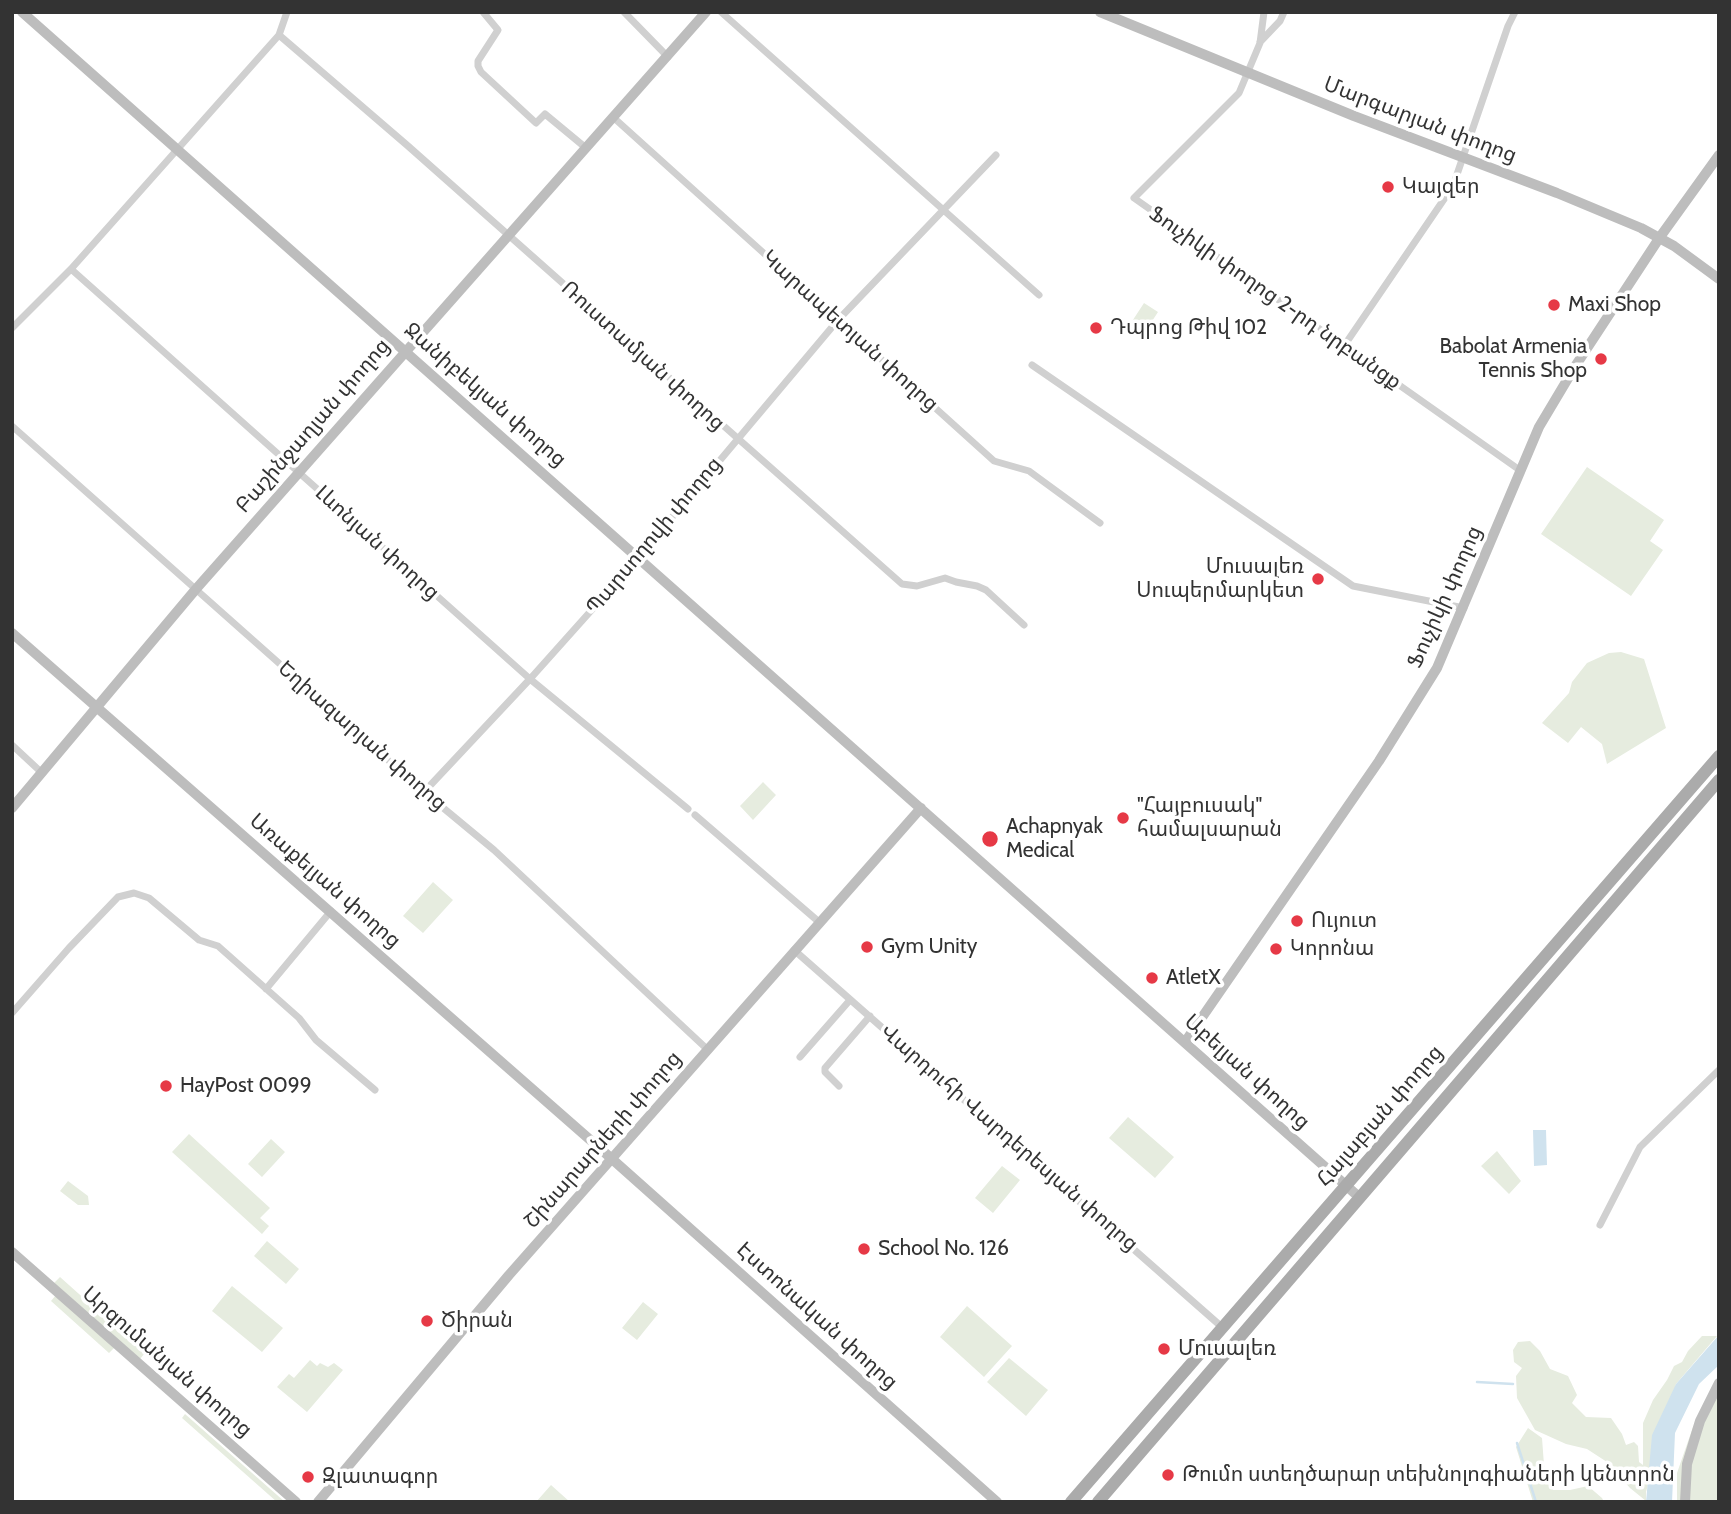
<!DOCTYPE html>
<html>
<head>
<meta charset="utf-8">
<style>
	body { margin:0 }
	#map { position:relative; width:1731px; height:1514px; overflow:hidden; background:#fff; font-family:Cabin,sans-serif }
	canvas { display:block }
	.frame { position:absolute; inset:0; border:14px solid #333; pointer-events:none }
</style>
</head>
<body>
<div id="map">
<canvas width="1731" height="1514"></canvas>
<div class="frame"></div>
</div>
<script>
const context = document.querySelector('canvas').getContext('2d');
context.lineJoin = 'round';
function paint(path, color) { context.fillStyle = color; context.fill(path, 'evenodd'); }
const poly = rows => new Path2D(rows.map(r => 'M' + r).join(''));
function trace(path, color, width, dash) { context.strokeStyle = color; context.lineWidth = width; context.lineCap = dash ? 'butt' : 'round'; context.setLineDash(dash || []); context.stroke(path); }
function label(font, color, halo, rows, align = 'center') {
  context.font = font + ' Cabin,"Noto Sans Armenian",sans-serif'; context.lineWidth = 7; context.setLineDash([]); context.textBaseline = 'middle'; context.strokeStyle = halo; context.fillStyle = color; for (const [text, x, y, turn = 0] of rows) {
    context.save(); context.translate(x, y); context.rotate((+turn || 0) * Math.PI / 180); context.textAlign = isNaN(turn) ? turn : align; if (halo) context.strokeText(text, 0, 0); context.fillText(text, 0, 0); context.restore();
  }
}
paint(poly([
	[1144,303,1158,312,1141,338,1127,329],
	[1587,467,1664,520,1650,541,1663,550,1631,596,1541,534],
	[1621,652,1644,659,1666,728,1607,764,1602,744,1581,727,1568,743,1542,723,1569,693,1572,682,1587,663,1609,653],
	[763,782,776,795,753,820,740,806],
	[433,882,453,900,423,933,403,916],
	[1128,1117,1174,1157,1155,1178,1109,1138],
	[189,1134,270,1208,260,1218,269,1226,262,1234,172,1152],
	[271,1139,285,1152,262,1177,248,1164],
	[1497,1151,1521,1181,1509,1194,1481,1166],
	[1002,1166,1020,1180,993,1213,975,1198],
	[68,1181,88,1196,89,1205,78,1205,60,1191],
	[267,1241,299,1269,286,1284,254,1256],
	[60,1277,145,1353,140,1359,54,1283],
	[232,1286,283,1328,262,1352,212,1311],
	[56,1295,115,1347,109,1353,51,1301],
	[643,1302,658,1314,637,1340,622,1328],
	[967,1306,1012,1346,984,1377,940,1337],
	[1702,1336,1717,1336,1676,1384,1646,1492,1646,1501,1630,1488,1607,1462,1587,1449,1566,1444,1535,1430,1517,1398,1516,1376,1522,1368,1514,1362,1513,1350,1518,1342,1530,1341,1540,1351,1550,1369,1568,1376,1577,1395,1572,1403,1586,1417,1611,1418,1622,1434,1626,1445,1634,1442,1638,1446,1639,1462,1643,1465,1643,1423,1653,1400,1667,1380,1674,1366,1682,1362,1688,1351],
	[1009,1358,1048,1390,1026,1416,987,1382],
	[310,1360,317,1366,320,1363,328,1367,334,1363,343,1370,307,1412,277,1387,289,1374,294,1378],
	[1719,1379,1719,1502,1677,1502,1677,1473,1693,1427],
	[185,1414,285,1502,286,1502,277,1502,182,1418],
	[1528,1428,1542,1438,1544,1465,1553,1490,1570,1490,1588,1486,1602,1498,1604,1502,1533,1502,1516,1447],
	[551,1485,570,1502,536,1502]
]), '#e6ecdf');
paint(poly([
	[1533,1130,1546,1130,1547,1165,1534,1166],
	[1719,1335,1719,1365,1699,1384,1675,1433,1672,1502,1646,1502,1652,1435,1676,1384]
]), '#cfe2ee');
trace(poly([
	[1477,1382,1513,1384],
	[1517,1443,1536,1502]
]), '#cfe2ee', 2.5);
trace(poly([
	[483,12,498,30,478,61,478,66,481,72,536,123,545,114,586,148],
	[624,12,668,57],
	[721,12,1039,295],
	[1264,12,1260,43,1239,93,1134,198,1521,471],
	[279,35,408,146,902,584,917,586,945,578,956,582,977,586,986,590,1024,625],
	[1260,42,1280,21,1284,12],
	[614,118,994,461,1029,471,1100,523],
	[71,269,530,679,688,809],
	[12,328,71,269,279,35,287,12],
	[1344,346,1453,186,1508,26,1515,12],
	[1032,365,1353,586,1464,608],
	[12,426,424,792,494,850,708,1050],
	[12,745,41,772],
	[424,792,530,679,631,566,838,320,996,155],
	[695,815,819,922],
	[794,950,1223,1328],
	[266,989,331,911],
	[12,1013,69,948,118,897,134,893,149,898,199,940,218,946,299,1018,316,1040,375,1090],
	[800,1057,850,1000],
	[839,1086,825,1072,825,1068,870,1016],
	[1600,1225,1640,1147,1719,1070]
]), '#d0d0d0', 7);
trace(poly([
	[22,12,1359,1197],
	[1100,12,1354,116,1557,193,1641,228,1674,246,1719,279],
	[12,633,612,1159,997,1502],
	[12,808,196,589,706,12],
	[1185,1042,1379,761,1437,668,1539,427,1576,365,1660,237,1719,155],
	[12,1252,296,1502],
	[318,1502,509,1275,921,808],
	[1685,1502,1687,1464,1700,1421,1719,1383]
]), '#bdbdbd', 10);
trace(poly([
	[1071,1502,1719,756],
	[1098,1502,1719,780]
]), '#ababab', 12);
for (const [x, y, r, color] of [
	[1388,187,7,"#e63946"],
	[1554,305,7,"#e63946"],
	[1096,328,7,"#e63946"],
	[1601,359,7,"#e63946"],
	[1318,579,7,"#e63946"],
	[1123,818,7,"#e63946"],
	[990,839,9,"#e63946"],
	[1297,921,7,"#e63946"],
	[867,947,7,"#e63946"],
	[1276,949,7,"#e63946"],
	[1152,978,7,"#e63946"],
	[166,1086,7,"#e63946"],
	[864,1249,7,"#e63946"],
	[427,1321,7,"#e63946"],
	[1164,1349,7,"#e63946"],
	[1168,1475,7,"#e63946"],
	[308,1477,7,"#e63946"]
]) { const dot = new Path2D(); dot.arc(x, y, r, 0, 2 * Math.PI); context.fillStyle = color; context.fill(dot); trace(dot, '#fff', 2.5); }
label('21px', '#333', '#fff', [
	["Մարգարյան փողոց",1420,120,21],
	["Ֆուչիկի փողոց 2-րդ նրբանցք",1275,298,35],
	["Կարապետյան փողոց",850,331,42],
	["Ռուստամյան փողոց",643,356,42],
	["Ջանիբեկյան փողոց",485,395,41],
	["Բաշինջաղյան փողոց",313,426,-49],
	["Պարսողովի փողոց",654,536,-50],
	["Լևոնյան փողոց",377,543,42],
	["Ֆուչիկի փողոց",1445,597,-66],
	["Եղիազարյան փողոց",362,736,41],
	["Առաքելյան փողոց",325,881,41],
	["Աբելյան փողոց",1247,1072,42],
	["Հալաբյան փողոց",1380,1116,-49],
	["Վարդուհի Վարդերեսյան փողոց",1009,1138,41],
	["Շինարարների փողոց",603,1140,-49],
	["Էստոնական փողոց",817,1316,42],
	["Արզումանյան փողոց",167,1362,41]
]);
label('21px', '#333', '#fff', [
	["Կայզեր",1402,187],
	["Maxi Shop",1568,305],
	["Դպրոց Թիվ 102",1110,328],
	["Babolat Armenia",1587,347,"right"],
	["Tennis Shop",1587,371,"right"],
	["Մուսալեռ",1304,567,"right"],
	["Սուպերմարկետ",1304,591,"right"],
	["\"Հայբուսակ\"",1137,806],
	["համալսարան",1137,830],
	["Achapnyak",1006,827],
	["Medical",1006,851],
	["Ույուտ",1311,921],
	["Gym Unity",881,947],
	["Կորոնա",1290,949],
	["AtletX",1166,978],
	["HayPost 0099",180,1086],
	["School No. 126",878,1249],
	["Ծիրան",441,1321],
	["Մուսալեռ",1178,1349],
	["Թումո ստեղծարար տեխնոլոգիաների կենտրոն",1182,1475],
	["Զլատագոր",322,1477]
], 'left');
</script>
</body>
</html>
